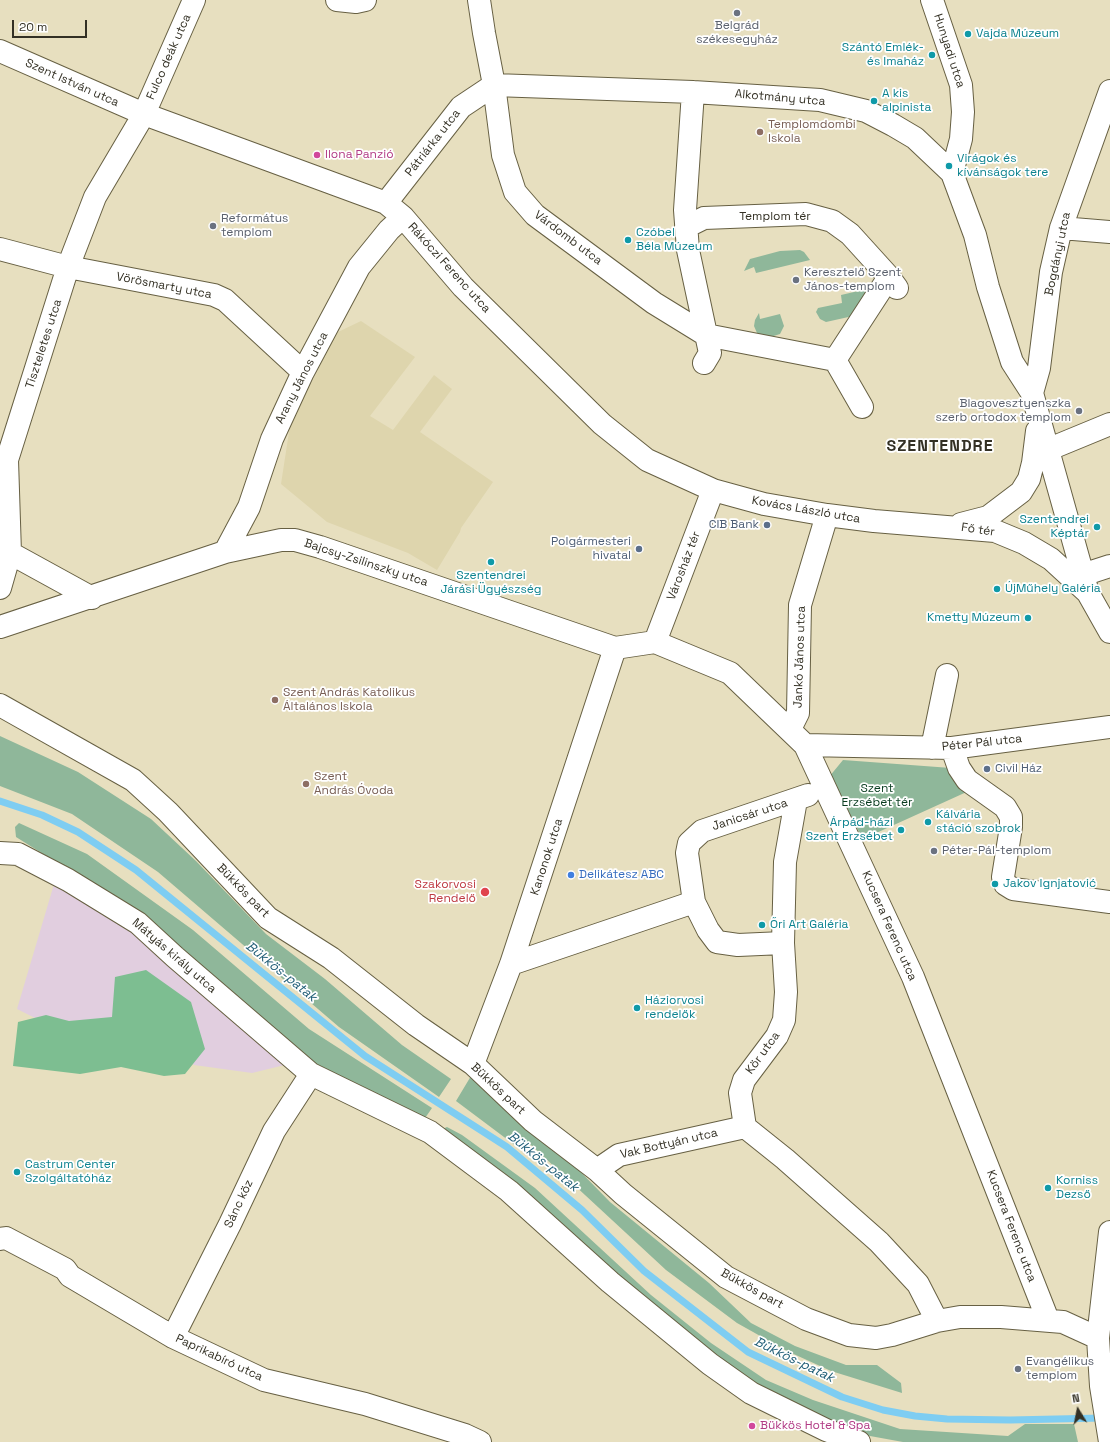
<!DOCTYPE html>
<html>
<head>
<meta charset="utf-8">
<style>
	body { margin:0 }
	#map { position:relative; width:1110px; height:1442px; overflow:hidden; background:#e7dfbf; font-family:"Space Grotesk",sans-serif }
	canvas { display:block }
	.north { position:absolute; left:1058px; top:1390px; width:40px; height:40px; -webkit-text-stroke:3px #fff; paint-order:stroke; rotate:350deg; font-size:11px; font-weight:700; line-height:16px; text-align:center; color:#333024 }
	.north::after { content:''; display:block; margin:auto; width:14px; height:18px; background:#333024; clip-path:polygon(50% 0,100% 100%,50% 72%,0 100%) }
	.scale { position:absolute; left:12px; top:20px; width:75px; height:18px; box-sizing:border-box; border:2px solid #333024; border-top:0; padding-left:5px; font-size:12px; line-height:14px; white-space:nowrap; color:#333024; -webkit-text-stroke:3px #fff; paint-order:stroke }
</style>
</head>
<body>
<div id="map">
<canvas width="1110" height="1442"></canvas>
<div class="north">N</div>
<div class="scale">20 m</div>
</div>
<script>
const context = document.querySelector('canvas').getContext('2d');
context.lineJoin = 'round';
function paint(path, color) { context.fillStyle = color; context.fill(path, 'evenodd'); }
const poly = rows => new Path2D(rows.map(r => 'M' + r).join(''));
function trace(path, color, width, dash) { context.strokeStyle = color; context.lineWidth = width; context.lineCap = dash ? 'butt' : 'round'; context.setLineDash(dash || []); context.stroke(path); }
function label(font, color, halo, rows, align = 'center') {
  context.font = font + ' "Space Grotesk",sans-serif'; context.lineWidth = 3.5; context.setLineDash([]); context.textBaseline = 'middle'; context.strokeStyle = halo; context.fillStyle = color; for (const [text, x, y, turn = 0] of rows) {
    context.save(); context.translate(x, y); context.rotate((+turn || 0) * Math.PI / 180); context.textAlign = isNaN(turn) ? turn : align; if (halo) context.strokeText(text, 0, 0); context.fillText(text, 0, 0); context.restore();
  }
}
paint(poly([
	[57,874,115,909,297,1062,252,1073,194,1065,171,1042,85,1043,17,1009]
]), '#e1cedf');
paint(poly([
	[361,321,415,357,370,416,393,430,434,375,452,389,420,432,493,482,461,528,460,532,437,570,408,553,327,522,281,484,291,419,314,378,336,333]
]), '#ded5ad');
paint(poly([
	[800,250,804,252,810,260,756,273,754,267,744,271,750,259,780,251],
	[867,289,865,302,853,316,826,322,820,319,816,312,818,308,842,303,841,295],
	[759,313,760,319,780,314,784,326,780,334,764,339,757,333,754,326,755,320],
	[0,736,78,772,151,819,196,861,266,934,325,979,402,1045,451,1079,439,1097,339,1027,158,872,72,814,0,786],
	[843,760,951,768,971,790,863,839,829,777],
	[19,823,87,854,193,930,309,1029,432,1108,423,1121,323,1070,115,899,16,837,15,827],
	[471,1076,568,1159,610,1202,709,1283,751,1323,795,1346,846,1365,877,1365,901,1383,902,1393,831,1371,787,1351,737,1323,666,1270,531,1145,520,1149,456,1101],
	[447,1127,462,1135,535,1188,651,1295,711,1343,766,1380,813,1400,900,1429,1008,1436,1025,1424,1074,1424,1078,1442,903,1442,870,1436,821,1421,727,1371,438,1131]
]), '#8fb79a');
paint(poly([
	[146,970,191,1002,205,1049,185,1074,164,1076,121,1067,80,1074,13,1066,18,1022,46,1015,69,1021,112,1017,115,977]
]), '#7dbe91');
trace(poly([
	[0,801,42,815,78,832,136,870,365,1056,507,1147,582,1210,644,1271,748,1352,842,1397,883,1410,915,1416,947,1419,1010,1420,1103,1418]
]), '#7ecdf2', 7);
const minor = poly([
	[337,0,356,2,365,0],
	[479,0,484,33,494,85,503,155,515,192,535,215,654,303,706,335,835,360,862,407],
	[932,0,961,85,963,112,961,139,952,173],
	[0,51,144,114,386,203,403,217,463,287,602,424,647,460,713,490,764,504,827,515,874,521,995,531,1024,543,1051,559,1088,593],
	[494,85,693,92,820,100,866,111,893,125,915,138,952,173,975,235,988,287,1012,362,1032,393],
	[1110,91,1061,228,1051,272,1039,368,1032,393,1088,593,1110,632],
	[693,92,685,210,688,250,710,353,704,363],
	[386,203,461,107,494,85],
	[686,227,704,218,806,214,832,221,850,234,889,277],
	[1061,228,1110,232],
	[0,249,68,267,214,295,225,300,303,372],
	[835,360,889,277,897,288],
	[1037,460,1047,450,1110,424],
	[961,524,988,517,1021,492,1029,479,1033,463,1037,431],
	[225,552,249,507,272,439,303,372,359,267,389,230,403,217],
	[10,553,92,598],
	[1073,578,1110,566],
	[0,588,10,553,7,460,68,267,95,197,144,114,194,0],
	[0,627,225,552,281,540,295,540,320,547,615,648,655,642,730,673,805,745,913,977,1048,1320],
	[655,642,713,490],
	[0,705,133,780,168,812,268,918,331,958,416,1025,473,1064,533,1121,597,1170,623,1194,726,1277,806,1319,849,1335,876,1338,892,1335,937,1321,960,1317,1001,1317,1063,1322,1098,1338],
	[790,729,798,713,800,605,827,515],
	[805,745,952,748,1110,727],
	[932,748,947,675],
	[952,748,959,768,967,780,1005,807,1011,817,1011,827,1003,877,1005,884,1013,889,1110,902],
	[796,800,785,862,783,943,786,992,784,1020,777,1036,744,1080,740,1093,745,1127,785,1159,879,1242,918,1284,937,1321],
	[0,853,18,854,68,880,138,923,175,957,311,1074,430,1132,509,1191,610,1282,710,1364,751,1393,826,1430,859,1442],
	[783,943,738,945,717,942,708,930,694,902,687,853,689,843,702,831,808,795],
	[511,964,694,902],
	[473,1064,511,964,615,648],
	[597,1170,619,1155,745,1127],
	[0,1239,6,1238,65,1269,70,1276,173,1337,264,1380,365,1404,465,1435,480,1442],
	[173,1337,230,1224,274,1131,311,1074],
	[1110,1442,1101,1386,1098,1338,1110,1232]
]);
trace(minor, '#676043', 24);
trace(minor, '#fff', 22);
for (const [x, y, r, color] of [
	[737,13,4,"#6b7280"],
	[968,34,4,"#0f9aa8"],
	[932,55,4,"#0f9aa8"],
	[874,101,4,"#0f9aa8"],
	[760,132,4,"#8d6e63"],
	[317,155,4,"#d1479c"],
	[949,166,4,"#0f9aa8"],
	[213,226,4,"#6b7280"],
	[628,240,4,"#0f9aa8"],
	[796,280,4,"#6b7280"],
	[1079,411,4,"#6b7280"],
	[767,525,4,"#5c6f8a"],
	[1097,527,4,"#0f9aa8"],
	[639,549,4,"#5c6f8a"],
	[491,562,4,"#0f9aa8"],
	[997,589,4,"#0f9aa8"],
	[1028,618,4,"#0f9aa8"],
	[275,700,4,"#8d6e63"],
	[987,769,4,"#5c6f8a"],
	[306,784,4,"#8d6e63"],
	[928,822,4,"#0f9aa8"],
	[901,830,4,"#0f9aa8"],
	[934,851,4,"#6b7280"],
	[571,875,4,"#3f7fe0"],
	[995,884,4,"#0f9aa8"],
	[485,892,5,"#e0444e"],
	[762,925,4,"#0f9aa8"],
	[637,1008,4,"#0f9aa8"],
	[17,1172,4,"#0f9aa8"],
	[1048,1188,4,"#0f9aa8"],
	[1018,1369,4,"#6b7280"],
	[752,1426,4,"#d1479c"]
]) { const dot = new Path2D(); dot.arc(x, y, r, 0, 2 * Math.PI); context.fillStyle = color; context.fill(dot); trace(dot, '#fff', 1.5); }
label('12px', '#5b616d', '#fff', [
	["Belgrád",737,26,"center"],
	["székesegyház",737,40,"center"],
	["Református",221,219],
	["templom",221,233],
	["Keresztelő Szent",804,273],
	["János-templom",804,287],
	["Blagovesztyenszka",1071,404,"right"],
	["szerb ortodox templom",1071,418,"right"],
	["Péter-Pál-templom",942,851],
	["Evangélikus",1026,1362],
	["templom",1026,1376]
], 'left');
label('12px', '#0d838f', '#fff', [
	["Vajda Múzeum",976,34],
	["Szántó Emlék-",924,48,"right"],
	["és Imaház",924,62,"right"],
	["A kis",882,94],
	["alpinista",882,108],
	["Virágok és",957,159],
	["kívánságok tere",957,173],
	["Czóbel",636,233],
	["Béla Múzeum",636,247],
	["Szentendrei",1089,520,"right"],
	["Képtár",1089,534,"right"],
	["Szentendrei",491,576,"center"],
	["Járási Ügyészség",491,590,"center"],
	["ÚjMűhely Galéria",1005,589],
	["Kmetty Múzeum",1020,618,"right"],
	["Kálvária",936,815],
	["stáció szobrok",936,829],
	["Árpád-házi",893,823,"right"],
	["Szent Erzsébet",893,837,"right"],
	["Jakov Ignjatović",1003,884],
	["Őri Art Galéria",770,925],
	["Háziorvosi",645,1001],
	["rendelők",645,1015],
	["Castrum Center",25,1165],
	["Szolgáltatóház",25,1179],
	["Korniss",1056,1181],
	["Dezső",1056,1195]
], 'left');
label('12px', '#333024', '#fff', [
	["Hunyadi utca",949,51,72],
	["Fulco deák utca",169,57,-66],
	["Szent István utca",72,83,24],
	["Alkotmány utca",780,98,5],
	["Pátriárka utca",433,143,-52],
	["Templom tér",775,217],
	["Várdomb utca",568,238,37],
	["Bogdányi utca",1058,254,-78],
	["Rákóczi Ferenc utca",449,268,48],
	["Vörösmarty utca",164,286,11],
	["Tiszteletes utca",44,344,-72],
	["Arany János utca",302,378,-63],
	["Kovács László utca",806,510,10],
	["Fő tér",978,530,8],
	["Bajcsy-Zsilinszky utca",366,563,18],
	["Városház tér",684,566,-69],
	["Jankó János utca",800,657,-88],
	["Péter Pál utca",982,743,-6],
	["Janicsár utca",750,815,-18],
	["Kanonok utca",547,857,-72],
	["Bükkös part",243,891,46],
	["Kucsera Ferenc utca",889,926,66],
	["Mátyás király utca",174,956,41],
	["Kör utca",763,1053,-54],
	["Bükkös part",498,1089,43],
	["Vak Bottyán utca",669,1144,-13],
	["Sánc köz",239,1204,-65],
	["Kucsera Ferenc utca",1011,1226,69],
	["Bükkös part",752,1289,29],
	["Paprikabíró utca",219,1358,25]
]);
label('12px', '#785e54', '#fff', [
	["Templomdombi",768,125],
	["Iskola",768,139],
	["Szent András Katolikus",283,693],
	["Általános Iskola",283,707],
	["Szent",314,777],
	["András Óvoda",314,791]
], 'left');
label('12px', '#b23c85', '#fff', [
	["Ilona Panzió",325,155],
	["Bükkös Hotel & Spa",760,1426]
], 'left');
label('12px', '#4e5e75', '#fff', [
	["CIB Bank",759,525],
	["Polgármesteri",631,542],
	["hivatal",631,556],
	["Civil Ház",995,769,"left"]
], 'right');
label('12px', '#083c1f', '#fff', [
	["Szent",877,789],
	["Erzsébet tér",877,803]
]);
label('12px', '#366cbe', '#fff', [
	["Delikátesz ABC",579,875]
], 'left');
label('12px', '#be3a42', '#fff', [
	["Szakorvosi",476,885],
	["Rendelő",476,899]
], 'right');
label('italic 13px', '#225f78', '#fff', [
	["Bükkös-patak",281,972,39],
	["Bükkös-patak",543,1162,39],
	["Bükkös-patak",794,1360,26]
]);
context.letterSpacing = '1px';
label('bold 16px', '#333024', '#fff', [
	["SZENTENDRE",940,447]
]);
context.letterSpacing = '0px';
</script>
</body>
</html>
